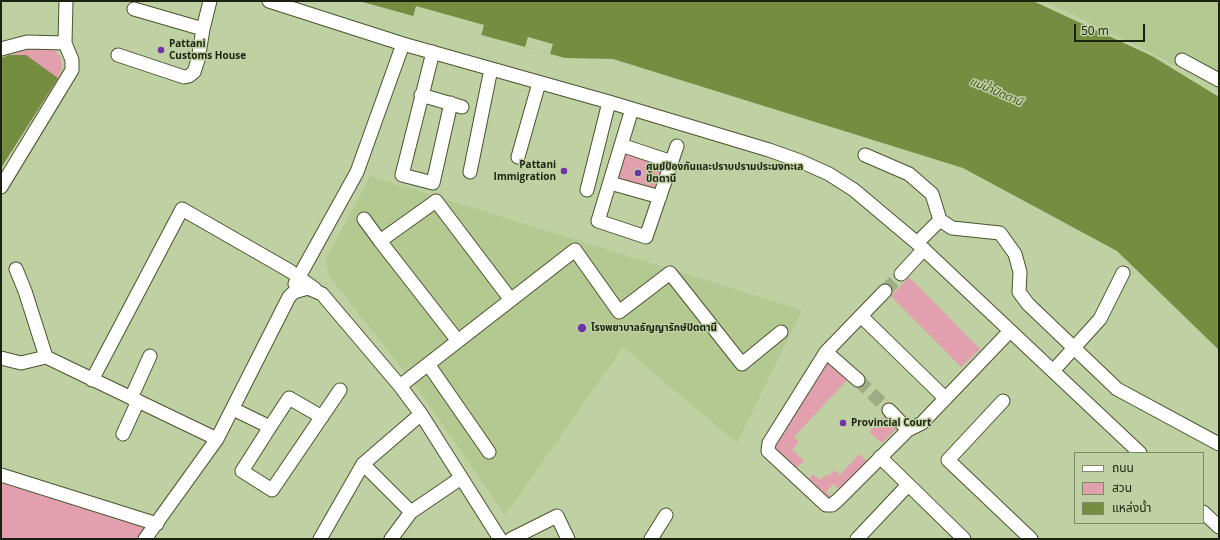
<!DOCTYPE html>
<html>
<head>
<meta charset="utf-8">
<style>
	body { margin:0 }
	#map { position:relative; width:1220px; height:540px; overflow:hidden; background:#bfd0a2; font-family:"Open Sans","Noto Sans Thai",sans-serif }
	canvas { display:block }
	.frame { position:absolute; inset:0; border:2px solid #1c2210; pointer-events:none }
	.legend { position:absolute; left:1074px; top:452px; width:130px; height:72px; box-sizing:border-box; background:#bfd0a2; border:1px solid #7e8a68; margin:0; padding:5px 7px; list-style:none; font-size:12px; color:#1c2210 }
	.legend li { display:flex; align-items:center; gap:8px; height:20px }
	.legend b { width:20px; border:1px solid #7e8a68 }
	.scale { position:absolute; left:1074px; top:24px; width:71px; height:18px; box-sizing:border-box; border:2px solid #1c2210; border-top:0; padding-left:5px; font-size:12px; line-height:14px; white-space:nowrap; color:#1c2210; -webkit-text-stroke:3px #bfd0a2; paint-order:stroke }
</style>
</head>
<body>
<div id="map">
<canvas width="1220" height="540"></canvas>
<div class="frame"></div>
<ul class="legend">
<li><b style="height:5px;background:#fff"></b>ถนน</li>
<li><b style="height:11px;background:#e2a0af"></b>สวน</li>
<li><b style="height:11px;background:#748d41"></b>แหล่งน้ำ</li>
</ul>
<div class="scale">50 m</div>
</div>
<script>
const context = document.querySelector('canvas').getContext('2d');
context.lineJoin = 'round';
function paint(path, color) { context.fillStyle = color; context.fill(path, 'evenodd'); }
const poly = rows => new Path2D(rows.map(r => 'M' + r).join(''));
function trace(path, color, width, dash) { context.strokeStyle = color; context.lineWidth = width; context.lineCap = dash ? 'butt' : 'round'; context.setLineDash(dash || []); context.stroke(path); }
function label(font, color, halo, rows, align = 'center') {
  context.font = font + ' "Open Sans","Noto Sans Thai",sans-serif'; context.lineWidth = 3; context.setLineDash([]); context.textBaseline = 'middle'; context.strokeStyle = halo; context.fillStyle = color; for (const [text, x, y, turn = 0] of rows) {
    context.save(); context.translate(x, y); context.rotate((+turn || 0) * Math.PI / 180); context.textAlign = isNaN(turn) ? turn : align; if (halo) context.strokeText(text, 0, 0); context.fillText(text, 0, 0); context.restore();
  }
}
paint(poly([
	[1044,1,1219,1,1219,90,1150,52],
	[370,176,802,310,737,443,623,347,505,515,418,389,330,277,325,261]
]), '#b4c892');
paint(poly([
	[46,48,54,50,60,56,62,67,58,78,1,168,1,58,29,49],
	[624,153,664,165,656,192,615,180],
	[909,277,980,349,961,367,891,296],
	[828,363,848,379,794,437,799,442,792,450,804,461,796,468,775,449,774,446],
	[885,415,898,427,882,443,869,432],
	[859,454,868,462,840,490,833,484,826,492,833,498,828,499,808,480,813,474,820,480,826,475,828,476,835,470,840,475],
	[1,479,149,527,140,539,1,539]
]), '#e2a0af');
paint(poly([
	[359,1,1033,1,1152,56,1219,97,1219,350,1117,251,963,168,613,59,565,58],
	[9,55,26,55,58,78,1,168,1,58]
]), '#748d41');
paint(poly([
	[416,6,484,25,481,36,413,17],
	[528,37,553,44,550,54,525,47]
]), '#bfd0a2');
trace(poly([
	[885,291,901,274],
	[858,380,889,410]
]), '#9ead85', 13, [13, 6]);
const minor = poly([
	[269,1,403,44,609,102,769,150,800,161,829,174,854,190,917,243,1140,453],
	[134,9,203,29],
	[65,43,66,1],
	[1,49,27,42,65,43,72,60,72,70,1,187],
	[433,52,402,175,433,183,451,103],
	[118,55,184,77,189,76,194,72,198,60,203,29,210,1],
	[1182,60,1219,80],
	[421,95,462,107],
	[632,109,598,221,646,237,677,146],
	[621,145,672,162],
	[865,155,909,174,932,194,940,220,952,228,1000,233,1015,254,1020,272,1019,292,1028,304,1117,389,1219,444],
	[518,157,539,83],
	[470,172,491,69],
	[610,183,660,197],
	[587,190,609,102],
	[364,219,380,241],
	[917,243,940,220],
	[16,269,25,291,46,357],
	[901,274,924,249],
	[295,284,357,172,403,44],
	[885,291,826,352,769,443,768,451,826,505,832,505,839,499,908,430,922,423,1010,331],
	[861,316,945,398],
	[458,341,380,241,436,201,511,300],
	[826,352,858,380],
	[1,358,21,363,46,357,217,439],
	[428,364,489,452],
	[1053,371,1100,319,1123,273],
	[92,380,182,209,290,271,315,289],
	[400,386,575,250,619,312,670,273,742,364,781,332],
	[131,398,150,356],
	[1003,401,948,460,1031,539],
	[233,409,270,427,242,471,272,490,340,390],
	[889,410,908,430],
	[270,427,289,398,322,417],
	[123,434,138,401],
	[880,457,964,539],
	[363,464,411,512],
	[1,475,157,524],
	[1203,512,1219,527],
	[145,539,217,439,289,297,294,292,308,288,322,294,400,386,421,414,500,539],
	[320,539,363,464,421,414],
	[391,539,411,512,461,478],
	[511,539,557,516,568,539],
	[651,539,666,515],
	[857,539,908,485]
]);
trace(minor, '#47552b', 15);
trace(minor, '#fff', 13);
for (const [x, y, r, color] of [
	[161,50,4,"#7032a8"],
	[564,171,4,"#7032a8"],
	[638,173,4,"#7032a8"],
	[582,328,5,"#7032a8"],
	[843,423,4,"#7032a8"]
]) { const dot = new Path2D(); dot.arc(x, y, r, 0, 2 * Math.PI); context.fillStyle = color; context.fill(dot); trace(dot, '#bfd0a2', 1.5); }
label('bold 10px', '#1c2210', '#bfd0a2', [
	["Pattani",169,44],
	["Customs House",169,56],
	["Pattani",556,165,"right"],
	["Immigration",556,177,"right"],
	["ศูนย์ป้องกันและปราบปรามประมงทะเล",646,167],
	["ปัตตานี",646,179],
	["โรงพยาบาลธัญญารักษ์ปัตตานี",591,328],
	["Provincial Court",851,423]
], 'left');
label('italic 11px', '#3d4e17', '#bfd0a2', [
	["แม่น้ำปัตตานี",996,92,23]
]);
</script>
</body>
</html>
